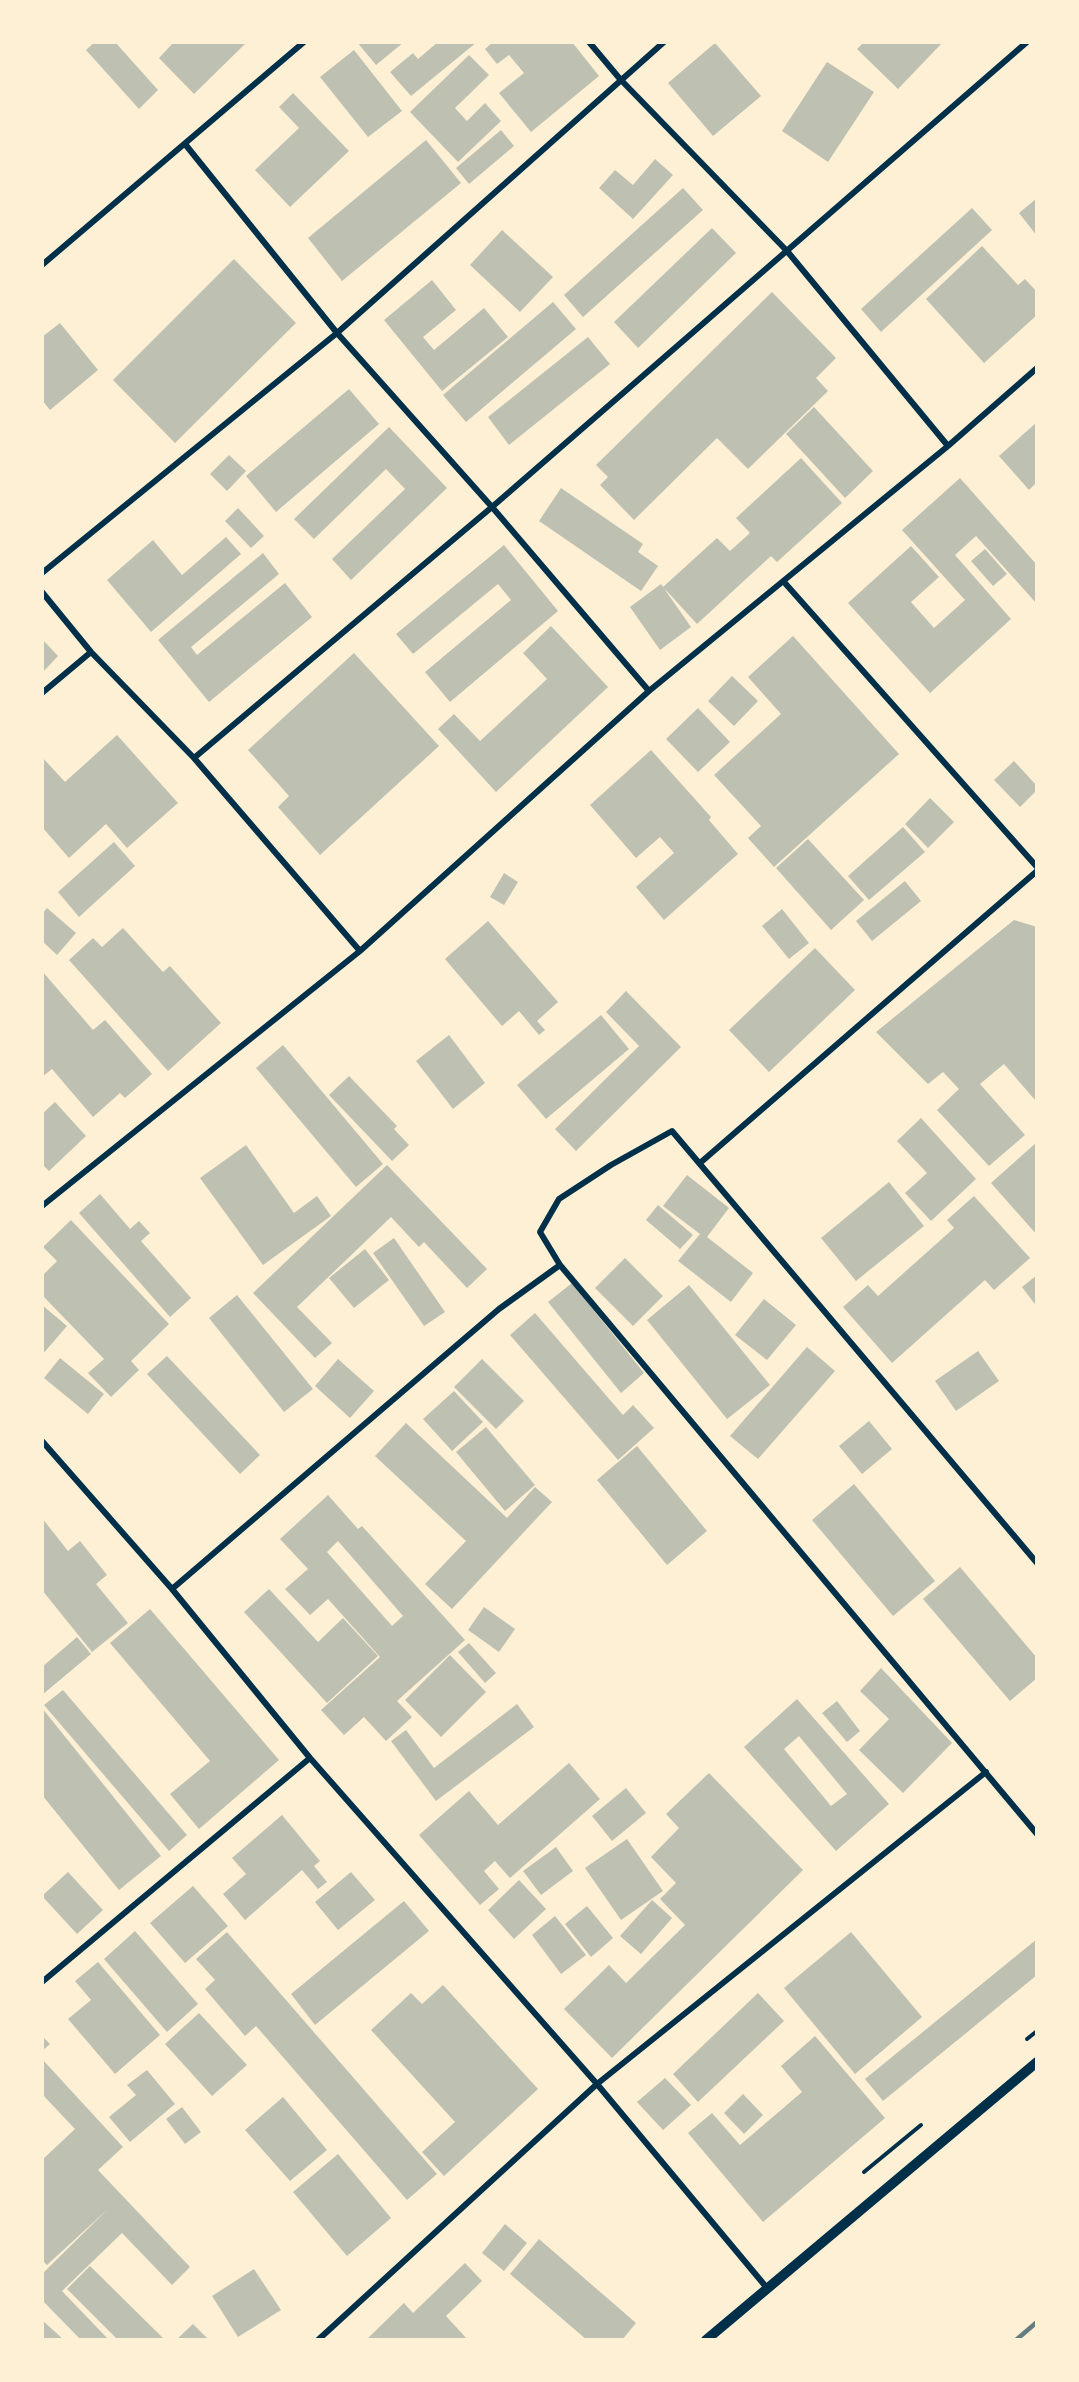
<!DOCTYPE html>
<html>
<head>
<meta charset="utf-8">
<style>
	body { margin:0 }
	#map { position:relative; width:1079px; height:2382px; overflow:hidden; background:#fdf0d5; font-family:Figtree,sans-serif }
	canvas { display:block }
	.frame { position:absolute; inset:0; border:44px solid #fdf0d5; pointer-events:none }
</style>
</head>
<body>
<div id="map">
<canvas width="1079" height="2382"></canvas>
<div class="frame"></div>
</div>
<script>
const context = document.querySelector('canvas').getContext('2d');
context.lineJoin = 'round';
function paint(path, color) { context.fillStyle = color; context.fill(path, 'evenodd'); }
const poly = rows => new Path2D(rows.map(r => 'M' + r).join(''));
function trace(path, color, width, dash) { context.strokeStyle = color; context.lineWidth = width; context.lineCap = dash ? 'butt' : 'round'; context.setLineDash(dash || []); context.stroke(path); }
paint(poly([
	[95,42,115,42,158,90,139,109,86,50],
	[174,42,247,42,194,94,159,58],
	[357,42,404,42,376,65],
	[438,42,477,42,411,96,390,72,413,53,418,59],
	[493,42,572,42,599,76,531,132,499,93,524,73,509,55,497,64,485,49],
	[864,42,943,42,898,89,857,49],
	[715,43,761,96,713,136,668,83],
	[354,50,402,111,368,137,320,77],
	[469,55,489,75,455,108,467,121,485,103,501,121,458,162,410,112],
	[827,62,874,92,828,162,782,131],
	[293,93,349,151,290,207,255,170,299,128,279,107],
	[501,130,514,146,469,184,456,168],
	[426,140,461,183,342,281,308,238],
	[655,159,673,175,633,219,599,188,615,170,633,185],
	[683,188,703,210,583,317,564,295],
	[1037,198,1037,236,1019,213],
	[972,208,992,230,881,332,861,309],
	[712,228,736,253,638,348,614,322],
	[502,230,553,277,520,312,470,265],
	[982,246,1018,285,1025,279,1037,292,1037,315,984,363,926,299],
	[234,259,296,323,175,443,113,380],
	[432,280,456,310,423,337,434,350,484,308,508,337,442,391,384,320],
	[772,292,836,358,816,378,828,391,748,469,717,438,634,520,600,485,608,477,596,465],
	[553,302,576,329,466,422,443,395],
	[60,323,98,370,50,410,42,400,42,337],
	[588,337,610,364,509,445,488,417],
	[349,389,379,424,276,512,246,476],
	[814,407,873,471,845,498,786,434],
	[1037,422,1037,482,1029,490,999,456],
	[389,427,447,488,351,580,332,559,405,489,386,469,314,539,294,519],
	[229,455,246,471,227,491,210,474],
	[801,458,842,503,777,562,771,556,697,624,663,587,717,538,730,551,750,533,736,518],
	[960,478,1037,565,1037,604,976,536,955,555,1011,619,930,693,848,603,911,546,939,577,911,602,934,628,965,600,902,530],
	[561,488,643,544,638,552,658,566,641,591,539,521],
	[238,508,264,536,251,548,225,521],
	[226,537,241,554,151,632,107,580,153,540,182,575],
	[504,545,558,611,450,702,425,672,511,600,498,584,413,654,396,634],
	[985,549,1007,574,993,586,971,561],
	[263,553,279,574,191,647,197,655,285,583,312,617,209,702,158,640],
	[661,584,691,627,660,650,630,607],
	[551,626,608,687,496,792,438,729,454,714,480,741,547,679,523,653],
	[793,636,899,754,774,867,748,838,761,826,714,775,781,714,748,677],
	[42,639,58,656,42,673],
	[354,653,439,746,320,855,278,807,289,796,248,750],
	[732,676,758,701,734,726,708,701],
	[698,708,730,742,698,772,666,739],
	[117,735,178,803,127,848,106,824,69,858,42,827,42,757,65,782],
	[651,750,711,817,709,820,738,854,664,920,636,887,674,853,660,837,636,858,590,805],
	[1014,761,1037,786,1037,790,1020,807,994,780],
	[930,798,954,822,928,848,905,824],
	[903,827,925,852,869,900,848,876],
	[808,839,864,900,831,930,776,868],
	[114,842,135,866,79,917,58,892],
	[504,873,518,882,504,905,490,897],
	[905,881,921,901,872,941,856,921],
	[47,908,76,933,57,955,42,941,42,914],
	[782,909,809,943,789,959,762,926],
	[1014,920,1037,927,1037,1097,1035,1100,1004,1064,980,1084,1025,1135,989,1166,937,1110,959,1089,943,1072,928,1084,876,1032],
	[488,921,558,1002,537,1021,545,1030,539,1035,519,1011,502,1026,445,959],
	[123,928,163,972,170,966,221,1023,168,1071,69,960,93,938,102,947],
	[815,948,855,990,769,1072,729,1030],
	[42,971,93,1030,105,1020,152,1074,125,1098,120,1093,93,1117,52,1069,42,1077],
	[626,991,681,1047,576,1151,555,1129,639,1046,606,1012],
	[601,1015,629,1049,546,1119,517,1085],
	[449,1035,485,1083,453,1109,416,1061],
	[283,1045,383,1164,356,1187,256,1068],
	[349,1076,397,1126,394,1129,409,1145,392,1161,329,1095],
	[55,1102,86,1136,49,1171,42,1164,42,1114],
	[921,1118,976,1179,931,1221,905,1193,927,1173,897,1141],
	[1037,1142,1037,1235,991,1183],
	[246,1145,294,1213,317,1196,331,1216,263,1265,200,1178],
	[387,1165,487,1269,467,1288,424,1242,419,1247,391,1217,297,1307,332,1343,315,1358,253,1293],
	[687,1175,729,1208,707,1237,753,1273,731,1302,678,1261,700,1234,663,1206],
	[889,1182,924,1226,856,1281,821,1238],
	[100,1194,130,1229,139,1221,150,1233,141,1241,191,1298,170,1317,79,1213],
	[974,1196,1030,1258,994,1290,985,1280,892,1363,843,1307,868,1285,878,1296,954,1228,947,1220],
	[658,1205,693,1235,680,1249,646,1220],
	[71,1220,169,1324,131,1361,139,1370,111,1397,88,1373,104,1359,42,1295,42,1276,57,1261,43,1247],
	[394,1238,445,1312,424,1326,373,1253],
	[365,1249,389,1280,354,1308,329,1278],
	[625,1258,663,1296,633,1326,595,1288],
	[1037,1275,1037,1307,1022,1287],
	[572,1283,644,1373,621,1393,548,1302],
	[689,1285,770,1385,727,1419,647,1320],
	[237,1295,313,1389,284,1412,209,1318],
	[764,1299,796,1325,767,1360,735,1335],
	[42,1305,67,1326,42,1355],
	[535,1313,623,1415,633,1405,654,1428,618,1460,510,1335],
	[807,1347,835,1371,758,1459,730,1436],
	[978,1351,999,1381,956,1411,935,1381],
	[167,1356,260,1455,240,1474,147,1374],
	[60,1358,104,1394,88,1414,44,1378],
	[338,1359,374,1391,350,1418,315,1386],
	[482,1359,524,1401,496,1429,454,1387],
	[454,1391,483,1422,452,1451,423,1419],
	[869,1421,892,1449,862,1474,839,1446],
	[406,1423,507,1518,535,1487,552,1502,452,1609,425,1584,466,1541,375,1456],
	[486,1427,535,1485,505,1511,456,1452],
	[637,1446,707,1531,667,1565,597,1480],
	[854,1484,935,1581,893,1616,812,1520],
	[328,1495,358,1529,362,1526,465,1640,397,1701,412,1717,386,1741,364,1717,344,1735,321,1710,380,1657,328,1599,310,1615,285,1589,308,1569,280,1539],
	[338,1541,403,1616,392,1626,327,1552],
	[42,1518,68,1551,80,1541,107,1575,96,1584,128,1623,92,1652,42,1590],
	[960,1567,1037,1658,1037,1678,1010,1701,923,1599],
	[269,1589,318,1642,343,1618,378,1656,327,1703,244,1612],
	[484,1607,515,1629,499,1652,468,1630],
	[150,1609,279,1760,199,1829,170,1794,210,1761,110,1643],
	[77,1637,91,1654,42,1695,42,1667],
	[469,1643,496,1673,485,1683,458,1652],
	[450,1655,486,1692,441,1737,405,1700],
	[881,1668,952,1743,903,1793,859,1750,889,1719,860,1691],
	[63,1690,187,1835,169,1851,44,1705],
	[797,1699,889,1804,836,1851,744,1747],
	[799,1736,847,1794,831,1806,784,1749],
	[837,1701,860,1731,847,1742,822,1713],
	[517,1704,534,1727,436,1801,391,1741,406,1730,434,1768],
	[42,1708,161,1856,119,1890,42,1795],
	[569,1763,600,1799,510,1878,495,1861,484,1871,499,1889,480,1905,419,1835,469,1791,498,1825],
	[709,1773,803,1870,612,2058,564,2009,609,1965,626,1983,685,1925,660,1899,676,1883,651,1857,679,1828,666,1814],
	[626,1788,646,1813,612,1841,592,1816],
	[282,1815,320,1861,314,1866,327,1882,318,1889,302,1870,245,1920,223,1894,246,1874,232,1858],
	[627,1839,663,1891,621,1920,585,1868],
	[556,1847,573,1871,541,1895,523,1871],
	[68,1872,103,1910,77,1934,42,1896],
	[351,1872,375,1900,338,1930,315,1902],
	[519,1880,546,1909,514,1939,488,1910],
	[193,1886,228,1926,185,1963,150,1923],
	[652,1900,672,1918,641,1954,620,1936],
	[404,1901,429,1931,315,2025,291,1994],
	[587,1906,613,1938,591,1957,565,1924],
	[555,1916,586,1955,561,1974,532,1935],
	[135,1931,198,2004,167,2032,104,1959],
	[227,1932,437,2174,407,2200,256,2026,245,2036,205,1989,215,1980,196,1959],
	[851,1932,922,2017,855,2074,784,1988],
	[1037,1939,1037,1975,883,2101,865,2079],
	[98,1962,160,2035,115,2074,68,2019,91,2000,75,1981],
	[443,1985,538,2089,444,2176,422,2152,455,2122,371,2030,411,1993,422,2004],
	[758,1993,784,2021,698,2102,673,2074],
	[199,2013,247,2065,212,2096,165,2044],
	[42,2036,50,2044,42,2051],
	[815,2036,885,2118,763,2222,688,2133,712,2113,740,2145,802,2092,781,2066],
	[42,2059,123,2147,98,2170,190,2267,172,2285,122,2233,62,2291,109,2340,81,2340,42,2300,42,2274,108,2209,47,2265,42,2260,42,2160,75,2129,42,2094],
	[147,2070,175,2104,130,2142,109,2117,136,2095,127,2085],
	[665,2078,691,2105,663,2130,637,2102],
	[743,2094,763,2115,744,2134,724,2113],
	[283,2097,327,2150,290,2181,245,2130],
	[182,2107,201,2132,185,2144,166,2119],
	[338,2154,391,2218,347,2256,293,2192],
	[505,2224,527,2243,504,2271,482,2253],
	[539,2239,636,2323,622,2340,587,2340,510,2274],
	[465,2263,482,2281,446,2316,468,2340,366,2340,404,2303,413,2313],
	[90,2266,165,2340,118,2340,67,2289],
	[254,2269,281,2310,238,2337,212,2296],
	[42,2320,64,2340,42,2340],
	[193,2324,209,2340,176,2340]
]), '#bec0b2');
trace(poly([
	[1027,2039,1037,2031],
	[864,2172,921,2125]
]), '#003049', 4);
trace(poly([
	[589,42,620,79,787,251,948,446],
	[185,144,337,333,492,507,649,691],
	[42,265,304,42],
	[42,573,337,333,664,42],
	[784,582,1037,867],
	[42,592,91,652,194,758,360,951],
	[42,693,91,652],
	[194,758,492,507,1027,42],
	[700,1163,1037,871],
	[42,1206,360,951,649,691,948,446,1037,368],
	[560,1265,1037,1834],
	[42,1441,172,1589,310,1758,597,2084,767,2288],
	[172,1589,499,1309,560,1265,540,1232,559,1199,611,1165,672,1131,1037,1563],
	[42,1982,310,1758],
	[318,2340,597,2084,986,1772]
]), '#003049', 6);
trace(poly([
	[706,2340,1037,2062]
]), '#003049', 10);
trace(poly([
	[1016,2340,1037,2322]
]), '#657d81', 4.5);
</script>
</body>
</html>
